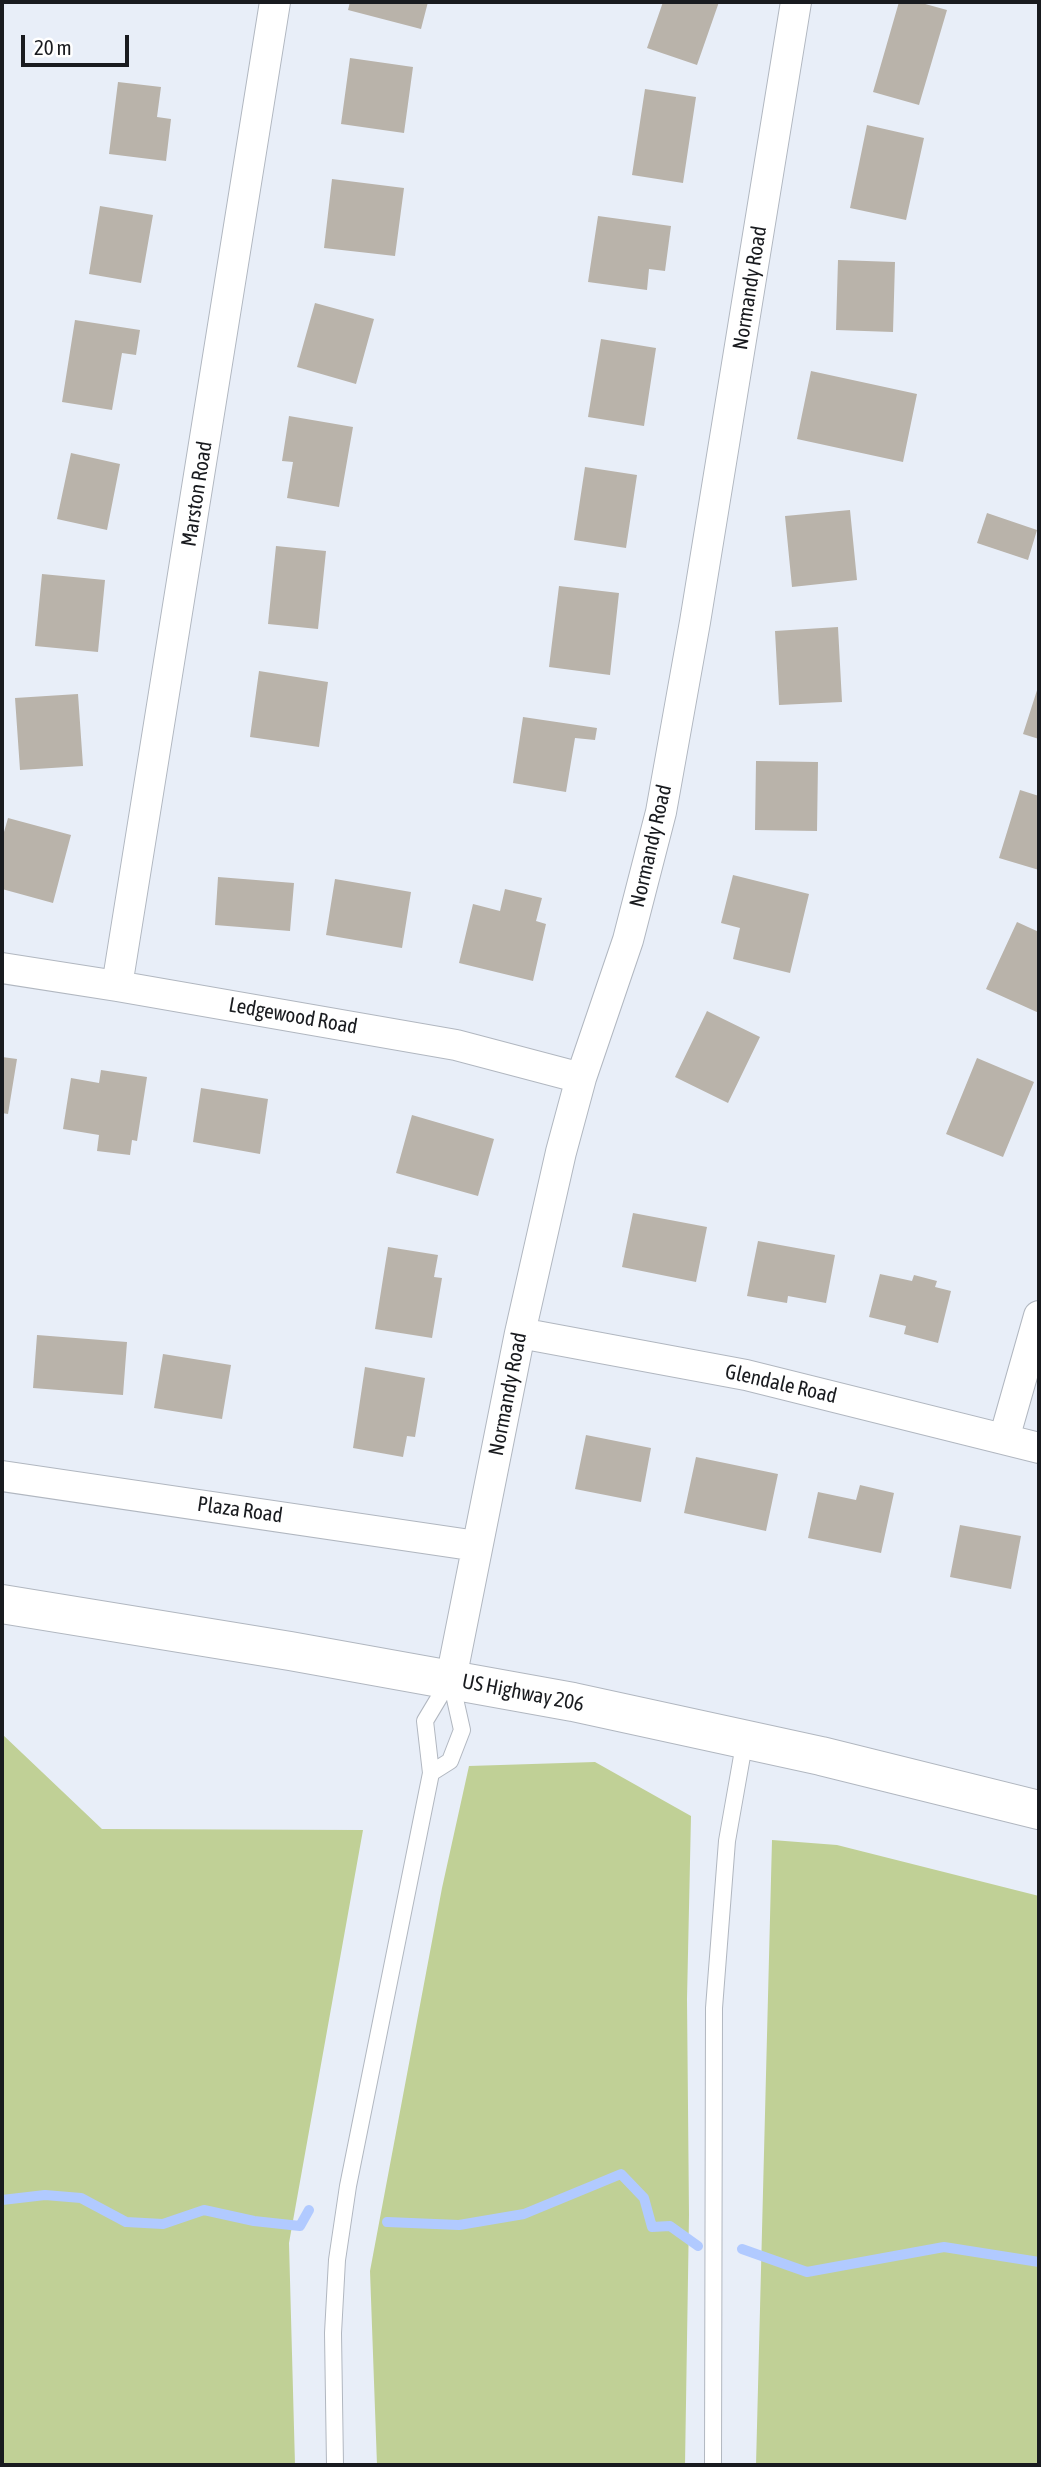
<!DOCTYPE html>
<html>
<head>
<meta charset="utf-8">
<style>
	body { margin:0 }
	#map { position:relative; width:1041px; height:2467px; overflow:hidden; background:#e8eef8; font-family:"Asap Condensed",sans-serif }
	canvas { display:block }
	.frame { position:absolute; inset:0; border:4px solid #191b1f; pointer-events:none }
	.scale { position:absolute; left:21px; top:35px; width:108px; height:32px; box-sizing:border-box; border:4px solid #191b1f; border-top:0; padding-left:9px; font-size:21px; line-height:24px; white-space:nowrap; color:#191b1f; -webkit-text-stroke:5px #fff; paint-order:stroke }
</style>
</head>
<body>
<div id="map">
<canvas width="1041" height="2467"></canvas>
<div class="frame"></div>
<div class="scale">20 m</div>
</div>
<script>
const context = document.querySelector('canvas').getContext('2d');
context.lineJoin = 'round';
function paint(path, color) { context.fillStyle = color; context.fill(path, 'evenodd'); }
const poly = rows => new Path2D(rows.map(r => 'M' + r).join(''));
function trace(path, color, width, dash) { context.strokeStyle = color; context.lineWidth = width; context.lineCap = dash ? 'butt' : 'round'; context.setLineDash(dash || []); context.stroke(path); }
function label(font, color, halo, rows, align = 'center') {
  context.font = font + ' "Asap Condensed",sans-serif'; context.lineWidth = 5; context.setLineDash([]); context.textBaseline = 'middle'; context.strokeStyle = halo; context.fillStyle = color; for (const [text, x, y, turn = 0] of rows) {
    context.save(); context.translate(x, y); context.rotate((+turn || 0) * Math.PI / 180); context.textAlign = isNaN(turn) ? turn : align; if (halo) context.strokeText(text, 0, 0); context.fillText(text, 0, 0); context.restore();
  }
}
paint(poly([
	[2,1734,102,1829,363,1830,289,2243,295,2465,2,2465],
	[595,1762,691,1816,687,1999,689,2215,685,2465,377,2465,370,2271,442,1888,469,1766],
	[772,1840,837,1845,1039,1896,1039,2465,756,2465]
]), '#c0d096');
trace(poly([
	[2,2200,45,2195,81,2198,126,2222,163,2224,204,2210,254,2221,300,2226,309,2210],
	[387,2222,459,2225,524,2214,621,2174,644,2198,652,2227,670,2226,698,2246],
	[742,2249,807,2272,944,2247,1039,2262]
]), '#b1caff', 10);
paint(poly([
	[350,2,428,2,421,29,348,10],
	[663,2,719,2,697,65,647,48],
	[899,2,918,2,947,10,919,105,873,92],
	[350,58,413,67,404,133,341,124],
	[118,82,161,87,157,117,171,119,166,161,109,154],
	[645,89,696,97,683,183,632,175],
	[867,125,924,138,906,220,850,208],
	[332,179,404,188,395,256,324,248],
	[100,206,153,215,141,283,89,274],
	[598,216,671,226,665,271,649,269,647,290,588,282],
	[838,260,895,262,893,332,836,330],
	[315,303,374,319,356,384,297,367],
	[75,320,140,330,136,355,122,353,112,410,62,402],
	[601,339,656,348,644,426,588,417],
	[811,371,917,394,903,462,797,439],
	[289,416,353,427,339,507,287,498,293,462,282,461],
	[71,453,120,464,107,530,57,519],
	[585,467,637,475,626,548,574,540],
	[850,510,857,580,792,587,785,516],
	[987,513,1037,530,1028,560,977,543],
	[276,546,326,551,318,629,268,624],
	[42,574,105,580,98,652,35,646],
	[559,586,619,593,610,675,549,667],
	[838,627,842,702,779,705,775,631],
	[259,671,328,682,319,747,250,737],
	[1039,684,1039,739,1023,734],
	[78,694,83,766,20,770,15,698],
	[523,717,597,728,595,740,575,738,566,792,513,783],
	[756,761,818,762,817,831,755,830],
	[1020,790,1039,796,1039,870,999,858],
	[8,818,71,835,53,903,2,889,2,839],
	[733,875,809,894,790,973,733,959,740,928,721,923],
	[218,877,294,883,290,931,215,925],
	[335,879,411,892,402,948,326,935],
	[505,889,542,898,536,921,546,924,533,981,459,963,473,904,500,911],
	[1017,922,1039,932,1039,1013,986,989],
	[707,1011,760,1037,728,1103,675,1077],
	[2,1057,17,1059,8,1114,2,1113],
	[977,1058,1034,1082,1003,1157,946,1134],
	[101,1070,147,1077,137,1141,132,1140,130,1155,97,1151,99,1135,63,1129,71,1078,99,1083],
	[201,1088,268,1099,260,1154,193,1142],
	[412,1115,494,1139,478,1196,396,1173],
	[633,1213,707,1227,696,1282,622,1267],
	[758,1241,835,1255,826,1303,788,1296,787,1303,747,1296],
	[388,1247,438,1255,434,1277,442,1278,432,1338,375,1329],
	[880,1274,912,1281,914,1275,937,1281,935,1287,951,1291,938,1343,904,1334,906,1326,869,1317],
	[37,1335,127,1342,123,1395,33,1388],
	[163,1354,231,1365,222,1419,154,1408],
	[365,1367,425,1378,415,1437,407,1436,403,1457,353,1448],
	[586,1435,651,1448,641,1502,575,1489],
	[696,1457,778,1474,766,1531,684,1513],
	[860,1485,894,1493,881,1553,808,1538,818,1492,856,1500],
	[960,1525,1021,1536,1011,1589,950,1577]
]), '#b9b3aa');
const service = poly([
	[431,1773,450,1761,462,1730,451,1681],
	[335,2465,333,2333,337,2260,348,2186,431,1773,425,1721,449,1681],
	[713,2465,714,2008,727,1841,745,1739]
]);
const minor = poly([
	[2,968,117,986,456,1045,581,1078],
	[117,986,275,2],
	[520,1333,746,1375,1039,1448],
	[1004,1439,1039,1316],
	[2,1476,477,1546],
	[451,1679,520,1333,561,1152,581,1078,628,940,661,812,695,622,796,2]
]);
const trunk = poly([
	[2,1604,290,1651,573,1702,821,1756,1039,1810]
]);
trace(service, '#b1b7c0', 18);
trace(minor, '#b1b7c0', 32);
trace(trunk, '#b1b7c0', 40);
trace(service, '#fff', 16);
trace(minor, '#fff', 30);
trace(trunk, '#fff', 38);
label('21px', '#191b1f', '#fff', [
	["Normandy Road",750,288,-81],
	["Marston Road",197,494,-81],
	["Normandy Road",651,846,-77],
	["Ledgewood Road",293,1016,10],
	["Glendale Road",781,1384,13],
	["Normandy Road",508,1394,-79],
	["Plaza Road",240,1510,8],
	["US Highway 206",523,1693,11]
]);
</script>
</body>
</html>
